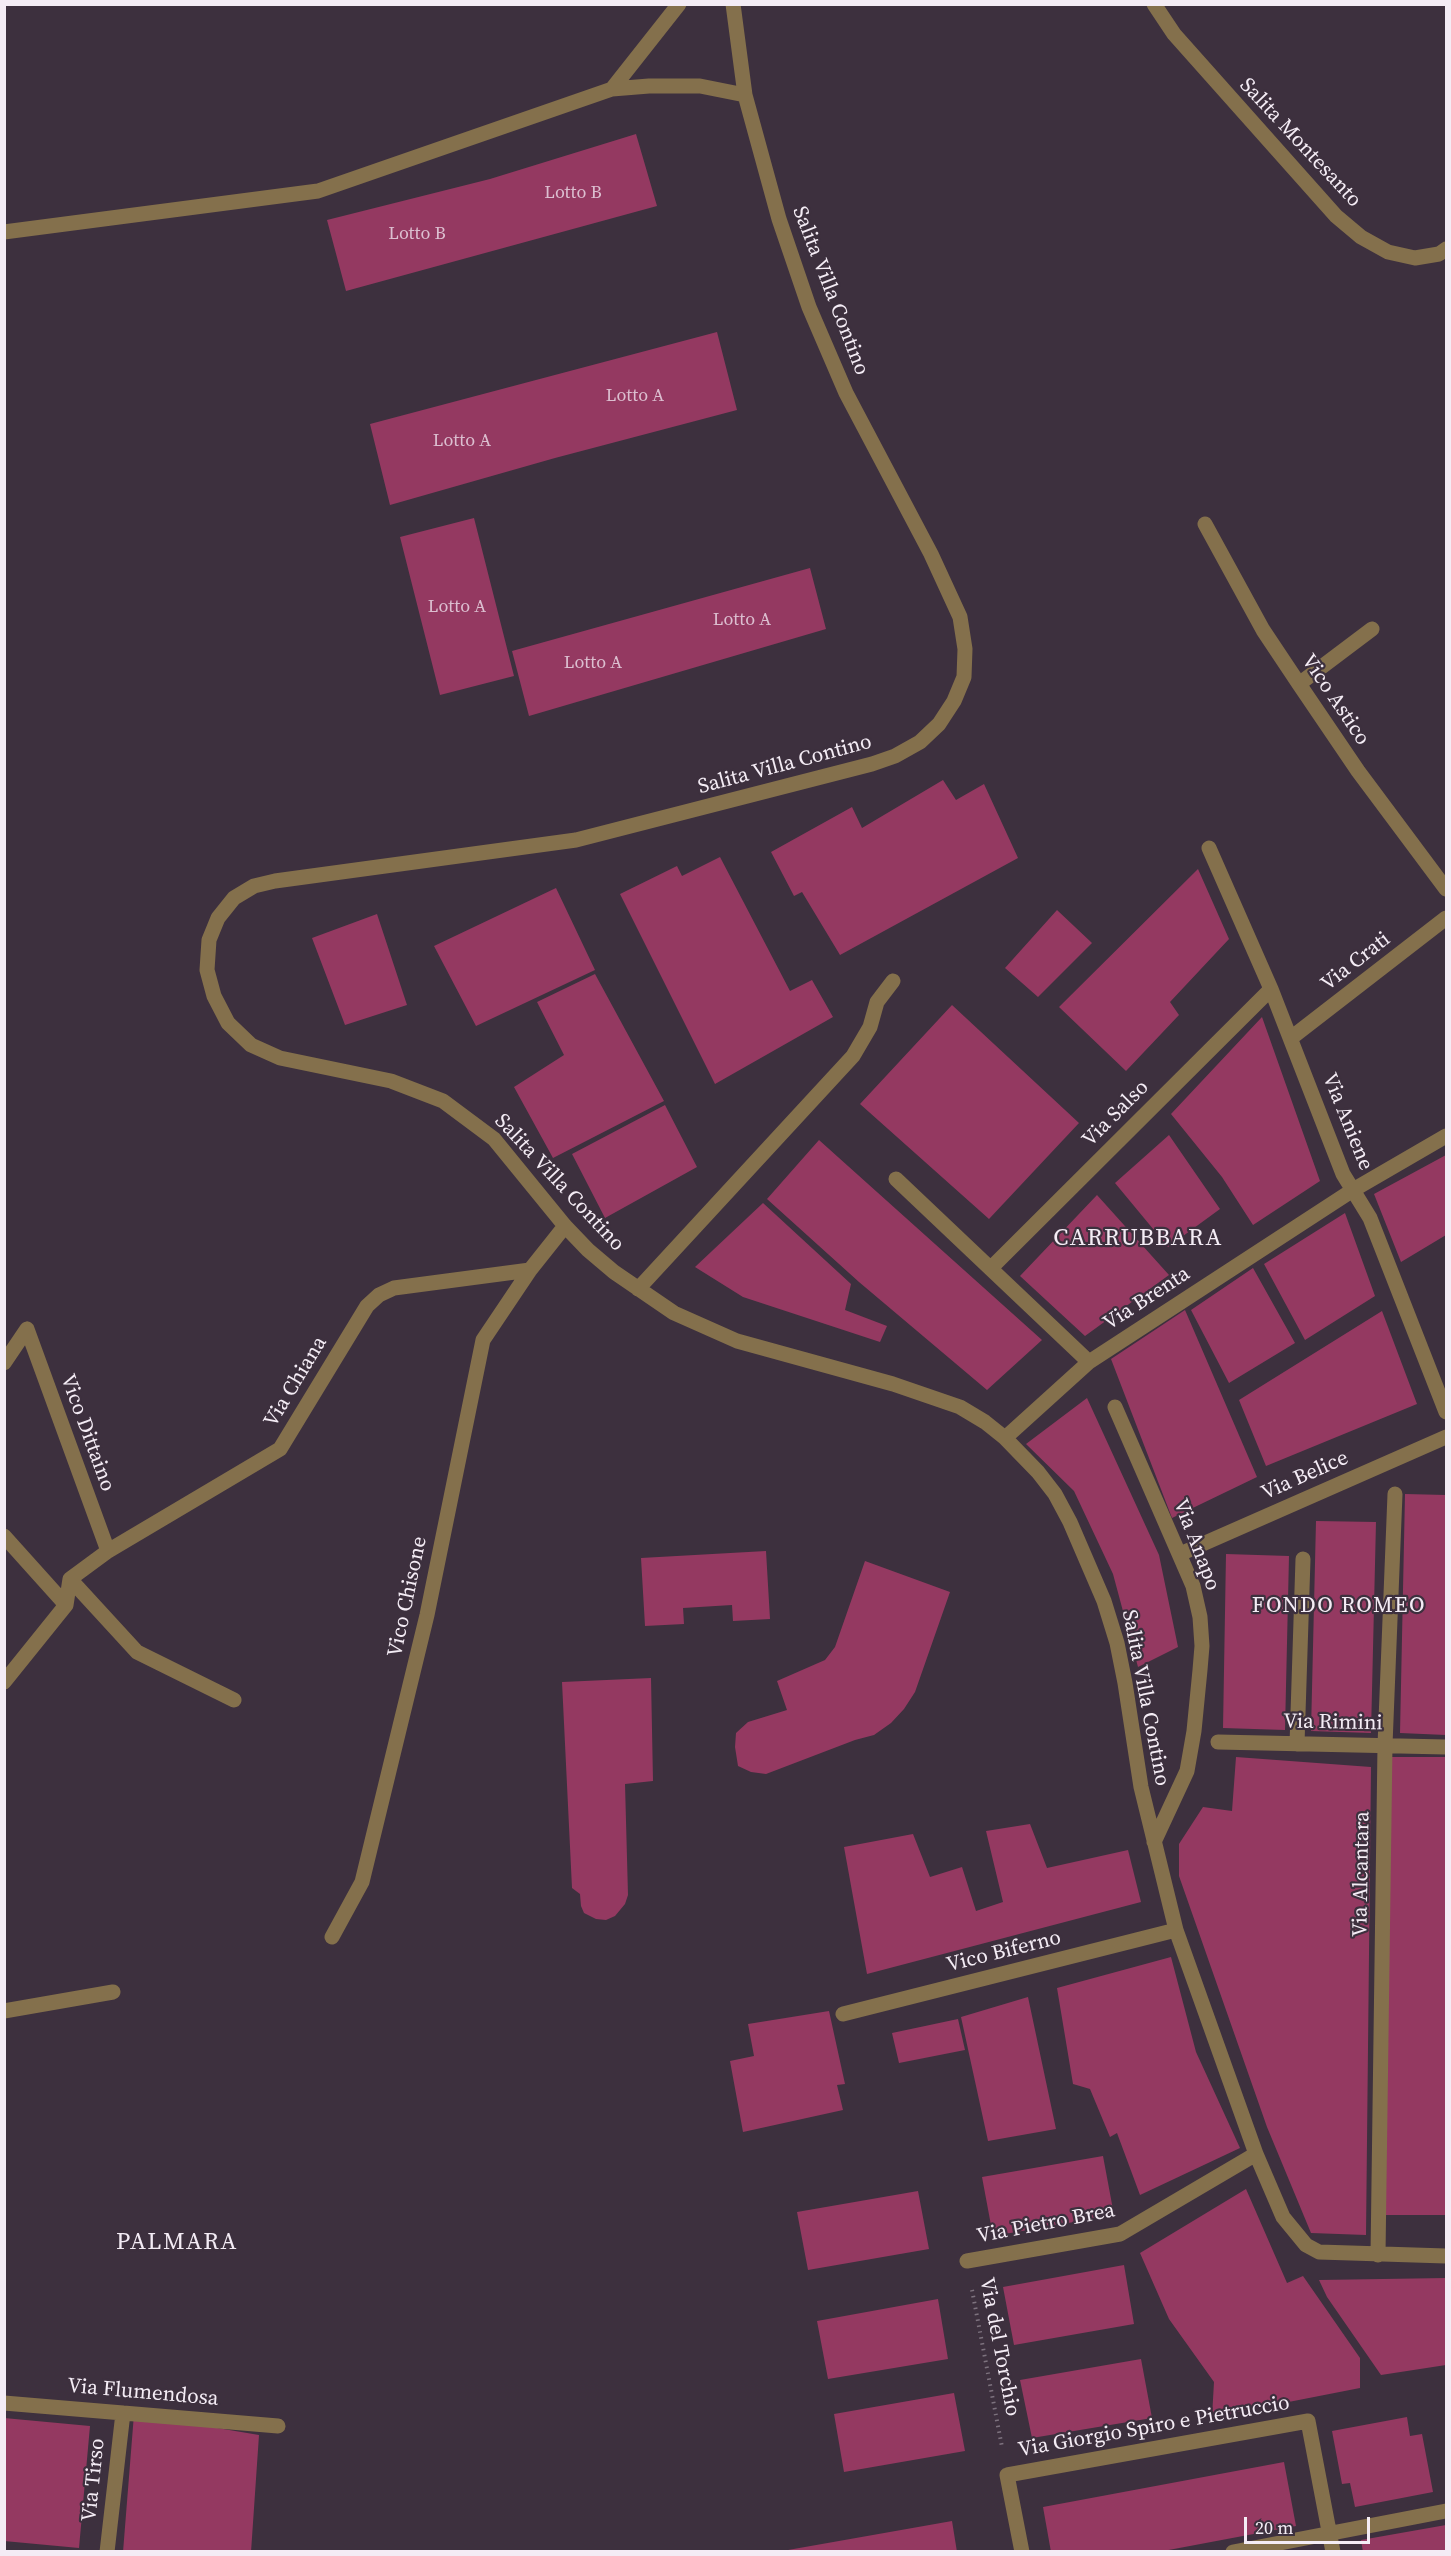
<!DOCTYPE html>
<html>
<head>
<meta charset="utf-8">
<style>
	body { margin:0 }
	#map { position:relative; width:1451px; height:2556px; overflow:hidden; background:#3d303e; font-family:"Source Serif 4",serif }
	canvas { display:block }
	.frame { position:absolute; inset:0; border:6px solid #f4ecf5; pointer-events:none }
	.scale { position:absolute; left:1244px; top:2517px; width:126px; height:27px; box-sizing:border-box; border:3px solid #f4ecf5; border-top:0; padding-left:8px; font-size:18px; line-height:21px; white-space:nowrap; color:#f4ecf5; -webkit-text-stroke:4px #3d303e; paint-order:stroke }
</style>
</head>
<body>
<div id="map">
<canvas width="1451" height="2556"></canvas>
<div class="frame"></div>
<div class="scale">20 m</div>
</div>
<script>
const context = document.querySelector('canvas').getContext('2d');
context.lineJoin = 'round';
function paint(path, color) { context.fillStyle = color; context.fill(path, 'evenodd'); }
const poly = rows => new Path2D(rows.map(r => 'M' + r).join(''));
function trace(path, color, width, dash) { context.strokeStyle = color; context.lineWidth = width; context.lineCap = dash ? 'butt' : 'round'; context.setLineDash(dash || []); context.stroke(path); }
function label(font, color, halo, rows, align = 'center') {
  context.font = font + ' "Source Serif 4",serif'; context.lineWidth = 4.5; context.setLineDash([]); context.textBaseline = 'middle'; context.strokeStyle = halo; context.fillStyle = color; for (const [text, x, y, turn = 0] of rows) {
    context.save(); context.translate(x, y); context.rotate((+turn || 0) * Math.PI / 180); context.textAlign = isNaN(turn) ? turn : align; if (halo) context.strokeText(text, 0, 0); context.fillText(text, 0, 0); context.restore();
  }
}
paint(poly([
	[636,134,657,206,346,291,327,220,490,179],
	[717,332,737,410,555,458,390,505,370,424],
	[474,518,514,676,440,695,400,537],
	[810,568,826,629,529,716,512,651],
	[943,780,956,800,984,784,1018,858,840,955,802,892,794,896,771,852,852,807,862,828],
	[720,857,790,991,812,980,833,1017,715,1084,620,894,677,866,682,876],
	[1198,869,1229,939,1170,1002,1179,1015,1126,1071,1059,1007],
	[556,888,595,970,476,1026,434,946],
	[1057,910,1092,943,1038,997,1005,968],
	[377,914,407,1005,345,1025,312,938],
	[595,974,664,1101,553,1158,514,1087,564,1055,537,1002],
	[952,1005,1079,1123,989,1219,860,1104],
	[1262,1017,1320,1181,1253,1225,1222,1177,1171,1114],
	[665,1105,697,1167,605,1218,572,1154],
	[1169,1135,1220,1209,1168,1247,1115,1183],
	[819,1140,1042,1340,987,1390,859,1282,767,1199],
	[1446,1155,1446,1235,1401,1262,1374,1194],
	[1097,1195,1169,1275,1085,1336,1020,1276],
	[763,1203,851,1284,845,1310,887,1326,880,1342,743,1297,695,1267],
	[1345,1213,1375,1296,1305,1340,1264,1264],
	[1253,1268,1295,1343,1229,1383,1191,1310],
	[1185,1310,1257,1477,1172,1518,1111,1359],
	[1382,1311,1417,1404,1266,1466,1239,1400],
	[1087,1398,1159,1555,1178,1647,1138,1667,1113,1574,1074,1491,1026,1444],
	[1405,1494,1446,1495,1446,1735,1400,1733],
	[1316,1521,1376,1522,1371,1733,1311,1731],
	[766,1551,770,1619,733,1621,732,1605,683,1608,684,1624,645,1626,641,1558],
	[1226,1554,1289,1556,1285,1730,1223,1728],
	[865,1561,950,1592,915,1692,904,1709,891,1723,874,1735,855,1740,766,1774,751,1772,738,1766,735,1747,736,1733,748,1722,787,1710,777,1681,825,1660,835,1647],
	[651,1678,653,1781,625,1784,628,1895,625,1904,615,1916,606,1920,596,1919,584,1913,581,1906,580,1894,572,1888,562,1682],
	[1236,1757,1371,1767,1366,2235,1311,2233,1267,2127,1179,1876,1179,1844,1203,1807,1232,1811],
	[1388,1757,1446,1757,1446,2215,1383,2215],
	[1030,1824,1047,1868,1128,1850,1141,1902,867,1974,844,1847,913,1834,930,1877,962,1867,976,1911,1003,1902,986,1831],
	[1171,1957,1196,2052,1240,2148,1140,2195,1117,2133,1110,2137,1090,2089,1073,2084,1057,1988],
	[1028,1997,1056,2129,988,2141,961,2017],
	[829,2011,845,2084,837,2085,843,2110,743,2132,730,2061,754,2056,748,2024],
	[958,2019,965,2050,899,2063,892,2033],
	[1103,2156,1114,2215,993,2236,982,2177],
	[1246,2189,1287,2283,1303,2276,1360,2358,1360,2388,1212,2417,1214,2382,1169,2319,1140,2253],
	[918,2191,929,2249,808,2270,797,2212],
	[1124,2265,1134,2324,1014,2345,1003,2287],
	[1446,2278,1446,2365,1381,2375,1327,2297,1319,2280],
	[938,2299,948,2359,828,2379,817,2321],
	[1141,2359,1152,2418,1032,2438,1020,2380],
	[954,2393,965,2451,844,2472,834,2414],
	[134,2414,259,2435,251,2552,123,2552],
	[1407,2417,1410,2436,1422,2434,1433,2492,1355,2507,1350,2483,1342,2484,1332,2431],
	[4,2418,90,2426,79,2548,4,2541],
	[1284,2462,1296,2526,1158,2552,1051,2552,1043,2507],
	[952,2521,957,2552,788,2552,788,2550],
	[1446,2525,1446,2552,1363,2552,1361,2540]
]), '#943961');
trace(poly([
	[972,2290,1002,2447]
]), '#7d727e', 4, [1.5, 4.5]);
trace(poly([
	[733,4,745,95,779,219,809,307,846,393,931,554,960,617,965,649,964,677,954,701,939,724,920,742,895,756,872,764,576,840,275,881,254,886,234,898,218,918,209,940,207,970,214,996,228,1023,251,1045,280,1058,391,1081,443,1101,494,1139,565,1226,588,1250,614,1272,674,1313,737,1341,893,1384,960,1407,985,1422,1005,1438,1038,1472,1055,1494,1070,1522,1104,1601,1117,1643,1125,1683,1141,1787,1176,1930,1256,2154,1283,2217,1306,2245,1319,2252,1446,2256],
	[1154,4,1174,34,1336,216,1361,237,1388,252,1415,258,1439,254,1446,249],
	[612,89,679,4],
	[4,232,318,191,612,89,649,86,700,86,745,95],
	[1205,524,1263,630,1299,684,1358,771,1446,889],
	[1299,684,1372,629],
	[1209,848,1271,989,1343,1174,1370,1218,1446,1412],
	[1291,1038,1446,918],
	[896,1179,1089,1362],
	[991,1268,1271,989],
	[638,1289,853,1056,870,1027,877,1002,893,981],
	[27,1329,108,1551],
	[4,1363,27,1329],
	[1115,1407,1193,1586,1200,1617,1202,1646,1200,1670,1194,1731,1187,1771,1154,1842],
	[1005,1438,1089,1362,1353,1190,1446,1136],
	[4,1536,66,1605],
	[1180,1554,1446,1437],
	[70,1579,137,1652,234,1700],
	[4,1682,66,1605,70,1579,108,1551,280,1449,367,1306,379,1295,394,1288,530,1270,565,1226],
	[1218,1742,1446,1747],
	[1297,1744,1303,1559],
	[332,1937,362,1882,427,1615,483,1340,530,1270],
	[4,2011,113,1992],
	[843,2014,1176,1930],
	[1378,2255,1385,1745,1395,1494],
	[967,2261,1120,2234,1256,2154],
	[4,2403,278,2426],
	[107,2552,123,2413],
	[1022,2552,1007,2475,1308,2421,1333,2552],
	[1233,2552,1446,2511]
]), '#84704c', 15);
label('18px', '#dcbfd0', null, [
	["Lotto B",573,193],
	["Lotto B",417,234],
	["Lotto A",635,396],
	["Lotto A",462,441],
	["Lotto A",457,607],
	["Lotto A",742,620],
	["Lotto A",593,663]
]);
label('21px', '#f4ecf5', '#3d303e', [
	["Salita Montesanto",1300,143,47],
	["Salita Villa Contino",830,291,69],
	["Vico Astico",1335,700,56],
	["Salita Villa Contino",785,765,-15],
	["Via Crati",1356,962,-38],
	["Via Salso",1116,1114,-45],
	["Via Aniene",1347,1122,68],
	["Salita Villa Contino",559,1183,47],
	["Via Brenta",1147,1299,-33],
	["Via Chiana",296,1382,-59],
	["Vico Dittaino",87,1433,70],
	["Via Belice",1305,1476,-24],
	["Via Anapo",1196,1545,69],
	["Vico Chisone",408,1597,-78],
	["Salita Villa Contino",1145,1698,79],
	["Via Rimini",1333,1723,1],
	["Via Alcantara",1362,1874,-89],
	["Vico Biferno",1004,1952,-14],
	["Via Pietro Brea",1046,2224,-11],
	["Via del Torchio",999,2347,79],
	["Via Flumendosa",143,2393,5],
	["Via Giorgio Spiro e Pietruccio",1154,2427,-10],
	["Via Tirso",94,2480,-84]
]);
context.letterSpacing = '1.5px';
label('22px', '#f4ecf5', '#3d303e', [
	["FONDO ROMEO",1339,1606]
]);
context.letterSpacing = '0px';
context.letterSpacing = '1.5px';
label('24px', '#f4ecf5', '#3d303e', [
	["CARRUBBARA",1138,1239],
	["PALMARA",177,2243]
]);
context.letterSpacing = '0px';
</script>
</body>
</html>
